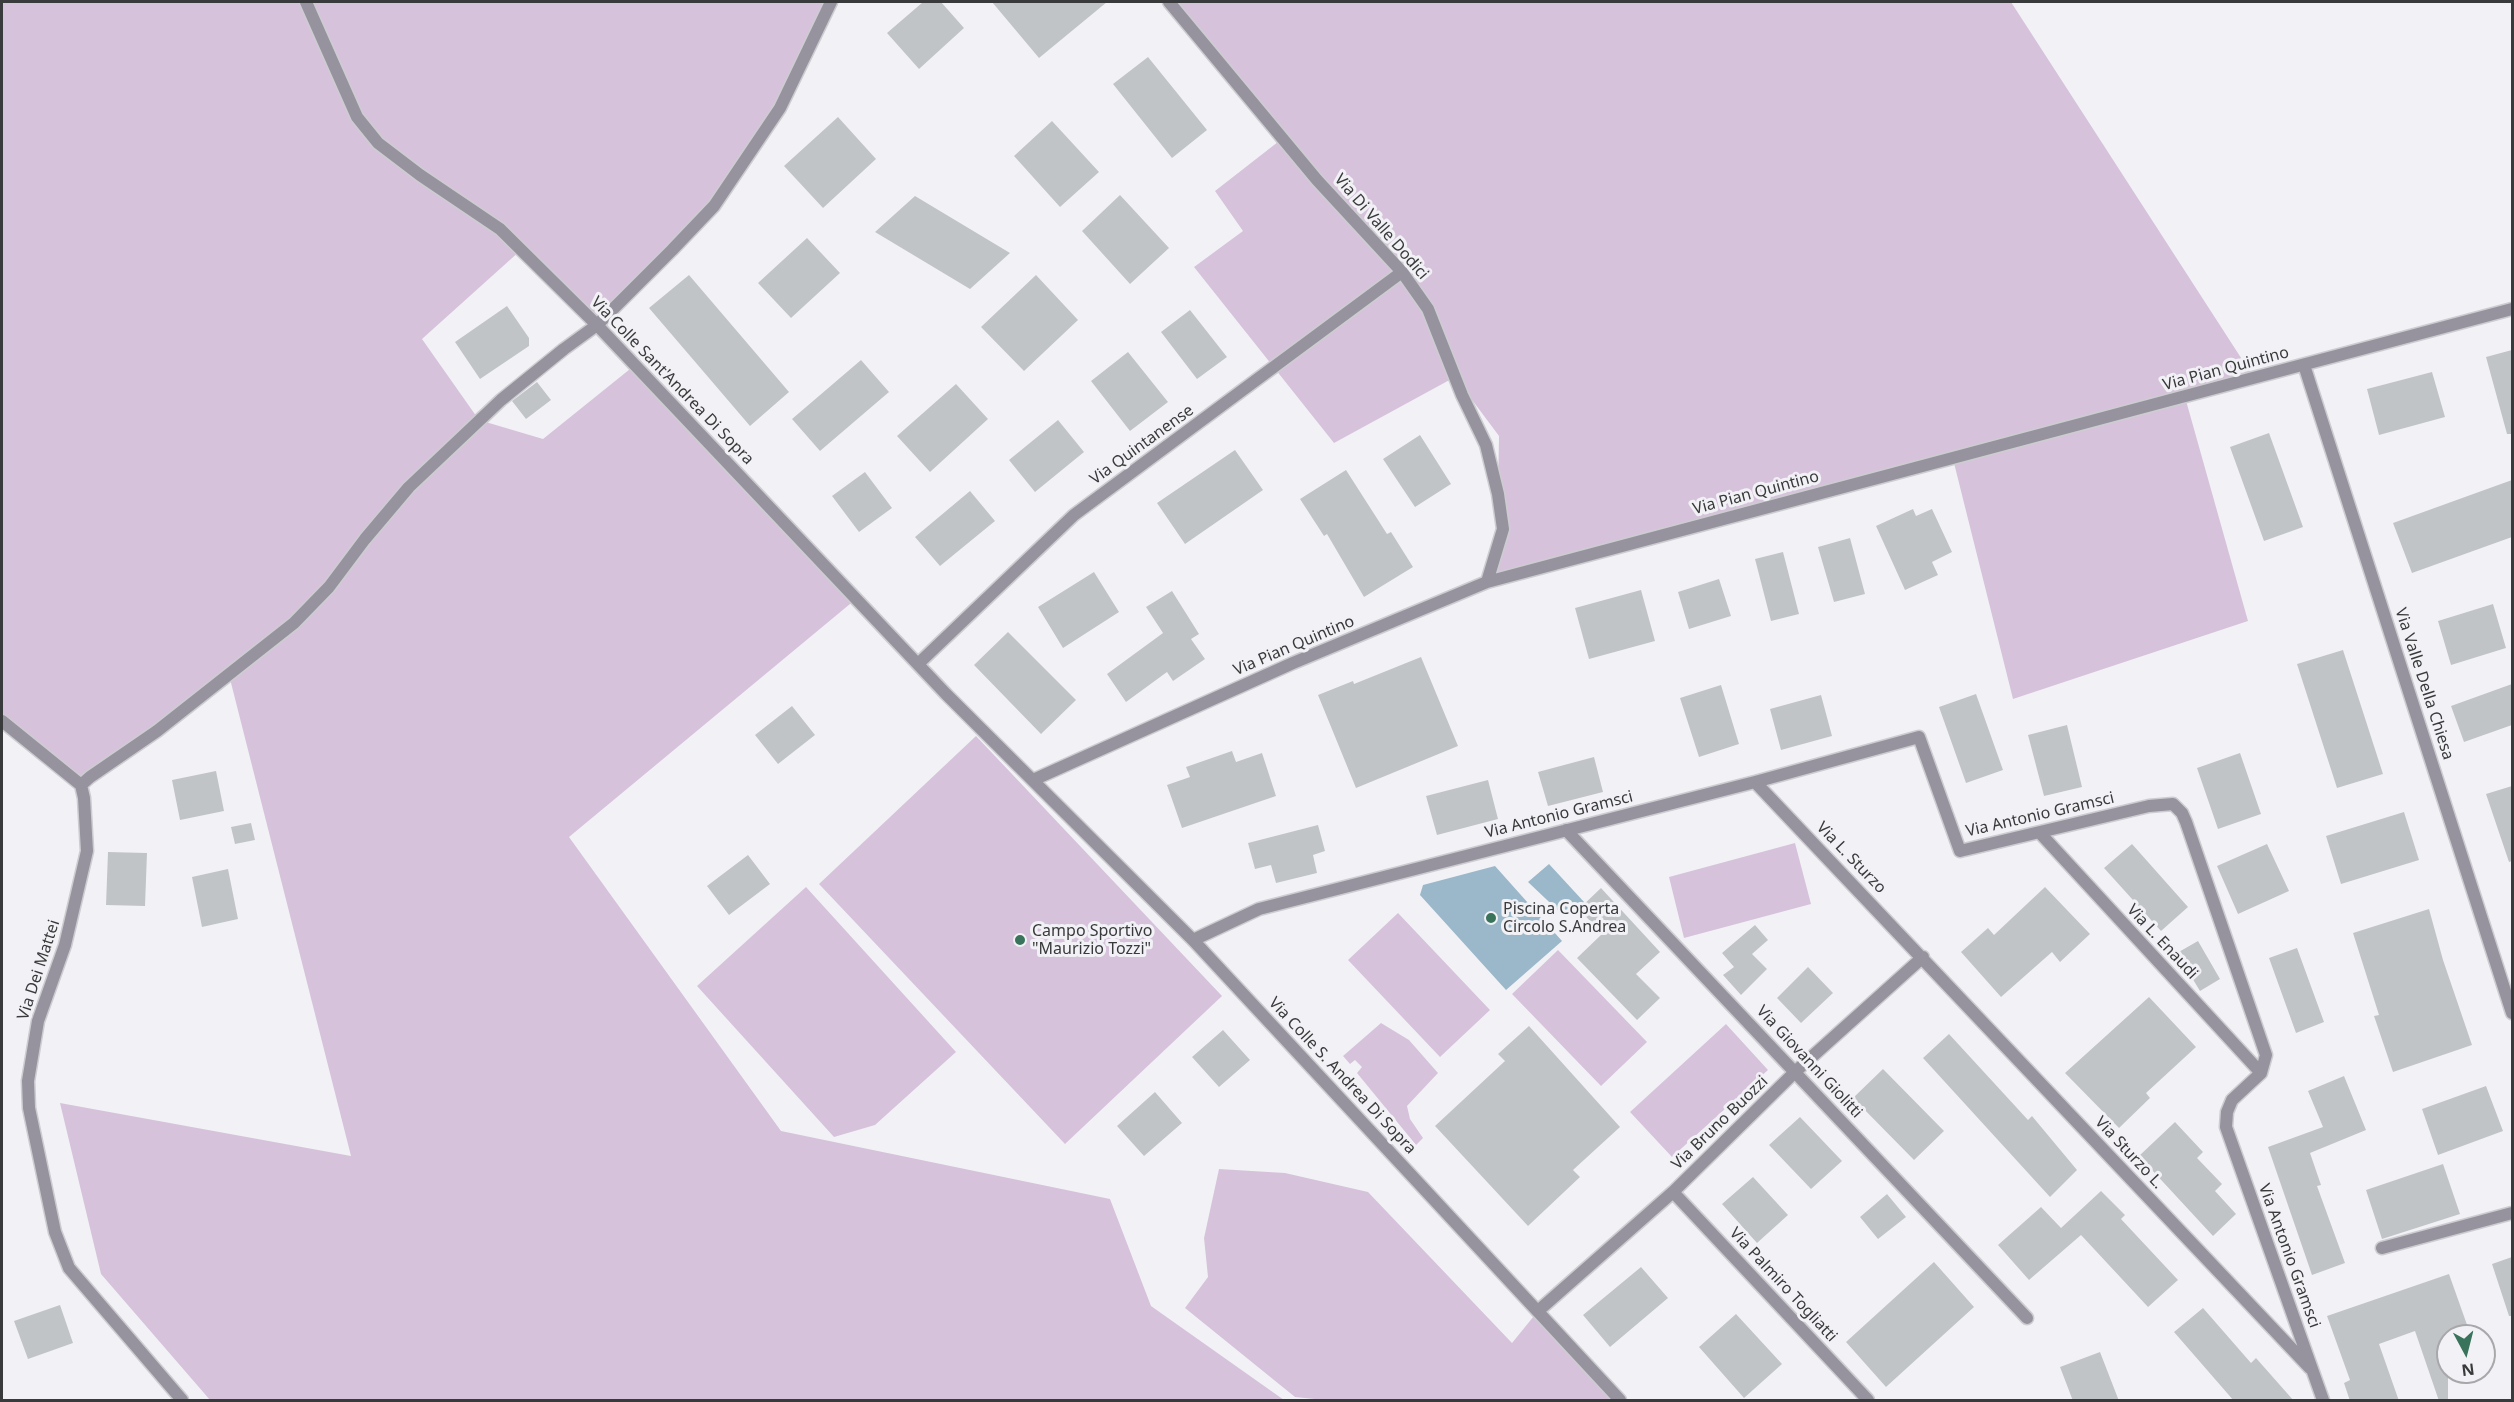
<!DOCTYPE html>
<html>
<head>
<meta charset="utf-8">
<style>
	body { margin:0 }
	#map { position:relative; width:2514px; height:1402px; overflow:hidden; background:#f2f2f6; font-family:"Noto Sans",sans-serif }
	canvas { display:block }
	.frame { position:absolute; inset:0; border:3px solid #393a3b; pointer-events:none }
	.north { position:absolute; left:2436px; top:1324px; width:60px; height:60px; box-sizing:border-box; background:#f2f2f6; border:2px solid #a8a8ab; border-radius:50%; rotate:173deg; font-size:16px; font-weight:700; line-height:24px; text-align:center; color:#393a3b }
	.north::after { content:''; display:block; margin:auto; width:21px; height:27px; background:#39735c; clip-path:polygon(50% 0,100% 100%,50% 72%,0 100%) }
</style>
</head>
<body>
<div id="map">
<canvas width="2514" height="1402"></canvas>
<div class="frame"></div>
<div class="north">N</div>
</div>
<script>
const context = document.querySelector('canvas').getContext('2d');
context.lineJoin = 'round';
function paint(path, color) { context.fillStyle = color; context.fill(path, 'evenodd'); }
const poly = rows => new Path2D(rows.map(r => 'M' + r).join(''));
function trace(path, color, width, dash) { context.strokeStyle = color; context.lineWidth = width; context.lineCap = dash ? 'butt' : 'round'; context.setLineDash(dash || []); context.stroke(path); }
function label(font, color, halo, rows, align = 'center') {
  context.font = font + ' "Noto Sans",sans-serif'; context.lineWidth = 6; context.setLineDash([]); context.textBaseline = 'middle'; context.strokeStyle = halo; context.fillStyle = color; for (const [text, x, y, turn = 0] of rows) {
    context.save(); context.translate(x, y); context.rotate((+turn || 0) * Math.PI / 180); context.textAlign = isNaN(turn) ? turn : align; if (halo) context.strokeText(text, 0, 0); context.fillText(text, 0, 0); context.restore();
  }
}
paint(poly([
	[2,2,827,2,780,108,672,250,597,325,521,250,422,339,479,420,543,439,635,365,856,599,569,837,781,1131,1110,1199,1151,1306,1284,1400,210,1400,101,1274,60,1103,351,1156,229,675,81,785,2,721],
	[1169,2,2011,2,2256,381,2185,397,2248,621,2013,699,1953,459,1487,582,1503,529,1498,494,1499,436,1455,377,1334,443,1194,267,1243,231,1215,191,1283,138],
	[976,736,1222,996,1065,1144,819,884],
	[1795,843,1811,904,1684,938,1669,877],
	[806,887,956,1052,875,1125,834,1137,697,986],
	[1398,913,1490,1010,1440,1057,1348,960],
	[1558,950,1647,1042,1601,1086,1512,994],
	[1381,1023,1409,1040,1438,1073,1407,1106,1410,1119,1423,1138,1416,1145,1357,1073,1362,1067,1355,1060,1350,1064,1343,1056],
	[1726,1024,1768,1070,1672,1157,1630,1112],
	[1219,1169,1285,1173,1368,1192,1512,1343,1538,1311,1620,1400,1324,1400,1295,1397,1185,1308,1208,1277,1204,1238]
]), '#d6c3db');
paint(poly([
	[1549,864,1585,903,1565,917,1528,882],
	[1495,866,1562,941,1506,990,1420,895,1423,885]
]), '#9ab8c9');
paint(poly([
	[923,2,941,2,964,28,919,69,887,33],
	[992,2,1107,2,1039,58],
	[1148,57,1207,130,1172,158,1113,84],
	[838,117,876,159,823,208,784,166],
	[1052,121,1099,172,1060,207,1014,156],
	[1120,195,1169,248,1130,284,1082,231],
	[915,196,1010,253,970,289,875,232],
	[807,238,840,273,791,318,758,283],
	[689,275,789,392,750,426,649,308],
	[1036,275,1078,320,1024,371,981,327],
	[507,306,529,338,529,346,480,379,455,342],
	[1190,310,1227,357,1197,379,1161,332],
	[2512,350,2512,434,2507,434,2486,357],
	[1128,352,1168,402,1130,431,1091,381],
	[861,360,889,392,820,451,792,419],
	[2432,372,2445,417,2379,435,2367,389],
	[537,382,551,400,526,419,512,401],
	[956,384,988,419,930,472,897,436],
	[1058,420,1084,452,1035,492,1009,460],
	[2269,433,2303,527,2264,541,2230,447],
	[1420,435,1451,484,1415,507,1383,459],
	[1235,450,1263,490,1185,544,1157,503],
	[1346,470,1387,534,1391,532,1413,567,1364,597,1327,534,1324,536,1300,499],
	[865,472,892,508,859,532,832,496],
	[2512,480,2512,537,2412,573,2393,523],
	[970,491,995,521,940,566,915,537],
	[1913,509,1916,516,1932,509,1952,552,1932,562,1938,575,1905,590,1876,526],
	[1850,538,1865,594,1834,602,1818,547],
	[1783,552,1799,614,1771,621,1755,559],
	[1094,572,1119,612,1063,648,1038,607],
	[1719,579,1731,616,1689,629,1678,592],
	[1641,590,1655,641,1589,659,1575,608],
	[1172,591,1199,634,1191,639,1205,659,1173,681,1167,672,1126,702,1107,674,1163,633,1146,607],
	[2493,604,2506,648,2451,665,2438,621],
	[1008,632,1076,700,1041,734,974,665],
	[2343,650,2383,774,2337,788,2297,664],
	[1421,657,1458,746,1356,788,1318,695,1353,681,1354,684],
	[2512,684,2512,725,2464,742,2451,706],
	[1721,685,1739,744,1699,757,1680,698],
	[1976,694,2003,770,1966,783,1939,707],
	[1821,695,1832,736,1781,750,1770,709],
	[792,706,815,735,778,764,755,735],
	[2067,725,2082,787,2044,796,2028,735],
	[1232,751,1236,762,1262,753,1276,796,1182,828,1167,785,1190,777,1186,767],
	[2240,753,2261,814,2218,829,2197,768],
	[1594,757,1603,792,1548,806,1538,772],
	[216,771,224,811,180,820,172,780],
	[1488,780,1498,819,1437,835,1426,796],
	[2512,786,2512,861,2509,862,2486,794],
	[2404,812,2419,860,2341,884,2326,836],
	[251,823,255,840,235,844,231,827],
	[1318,825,1325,851,1313,855,1317,873,1276,883,1271,865,1255,869,1248,843],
	[2132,844,2188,907,2161,931,2104,868],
	[2267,844,2289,891,2238,914,2217,866],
	[108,852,147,853,145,906,106,905],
	[748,855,770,884,729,915,707,886],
	[228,869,238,919,202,927,192,877],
	[2045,887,2090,934,2060,962,2052,952,2001,997,1961,952,1988,928,1994,935],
	[1601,888,1660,952,1636,974,1660,998,1637,1020,1577,958,1602,934,1579,909],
	[2429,909,2443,960,2472,1045,2393,1072,2374,1016,2379,1015,2353,933],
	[1755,925,1768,940,1752,954,1767,969,1741,995,1723,975,1734,967,1722,953],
	[2198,941,2220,979,2200,991,2177,953],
	[2297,948,2324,1022,2296,1033,2269,958],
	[1808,967,1833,993,1801,1023,1777,998],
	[2149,997,2196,1047,2146,1093,2150,1098,2119,1128,2065,1073],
	[1529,1026,1620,1127,1573,1170,1580,1177,1528,1226,1435,1126,1505,1061,1498,1054],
	[1223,1030,1250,1060,1219,1087,1192,1057],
	[1949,1034,2028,1120,2032,1116,2077,1170,2050,1197,1923,1058],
	[1883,1069,1944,1131,1914,1160,1853,1098],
	[2344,1076,2366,1130,2310,1153,2321,1185,2317,1186,2345,1263,2312,1275,2268,1147,2323,1127,2308,1091],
	[2486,1086,2503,1131,2438,1155,2422,1109],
	[1155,1092,1182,1123,1144,1156,1117,1126],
	[1800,1117,1842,1161,1811,1189,1769,1145],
	[2175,1122,2203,1152,2197,1158,2222,1184,2215,1191,2236,1214,2213,1236,2139,1156],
	[2443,1164,2460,1214,2382,1239,2366,1190],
	[1753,1177,1788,1215,1757,1243,1722,1204],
	[2101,1191,2125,1215,2121,1219,2178,1280,2148,1307,2081,1235,2029,1280,1998,1245,2041,1207,2061,1228],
	[1887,1194,1906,1217,1878,1239,1860,1217],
	[2512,1257,2512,1316,2509,1316,2492,1264],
	[1934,1262,1974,1307,1886,1387,1846,1342],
	[1641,1267,1668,1298,1610,1347,1583,1315],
	[2449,1274,2471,1336,2448,1336,2448,1401,2439,1401,2415,1331,2379,1344,2399,1401,2350,1401,2344,1383,2350,1380,2327,1316],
	[60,1305,73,1343,28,1359,14,1321],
	[2203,1308,2251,1363,2256,1358,2294,1401,2234,1401,2174,1332],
	[1736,1314,1782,1364,1744,1398,1699,1347],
	[2100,1352,2119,1401,2073,1401,2060,1367]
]), '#c1c4c6');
const minor = poly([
	[306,2,357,117,378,143,420,175,500,229,597,325,946,694,1193,940,1620,1400],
	[1169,2,1317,180,1402,272,1428,309,1462,395,1486,445,1498,494,1503,529,1487,582],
	[2304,365,2512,1013],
	[918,664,1074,515,1402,272],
	[2,721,81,785,84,798,87,851,65,945,38,1021,28,1081,29,1108,55,1232,69,1268,182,1400],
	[1033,780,1293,663,1487,582,2512,309],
	[1755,782,2310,1368],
	[81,785,90,777,157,731,294,623,329,587,365,539,409,487,501,400,564,349,597,325,672,250,714,206,780,108,831,2],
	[1566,830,2027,1318],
	[2040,833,2261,1073],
	[1193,940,1259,909,1755,782,1919,737,1960,851,2149,806,2173,804,2182,813,2186,822,2266,1055,2261,1073,2232,1100,2227,1112,2226,1127,2323,1400],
	[1673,1192,1868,1400],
	[2382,1248,2512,1213],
	[1538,1311,1673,1192,1796,1071,1923,957]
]);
trace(minor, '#cdcdd1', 15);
trace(minor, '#96939f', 12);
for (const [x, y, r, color] of [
	[1491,918,6,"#39735c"],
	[1020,940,6,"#39735c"]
]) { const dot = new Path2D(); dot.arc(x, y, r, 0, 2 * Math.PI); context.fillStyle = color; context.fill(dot); trace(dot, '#f2f2f6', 2); }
label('16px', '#393a3b', '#f2f2f6', [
	["Via Di Valle Dodici",1381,227,49],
	["Via Pian Quintino",2226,369,-15],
	["Via Colle Sant'Andrea Di Sopra",672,381,46],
	["Via Quintanense",1142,445,-36],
	["Via Pian Quintino",1756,493,-15],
	["Via Pian Quintino",1294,646,-23],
	["Via Valle Della Chiesa",2424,684,72],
	["Via Antonio Gramsci",1559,815,-14],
	["Via Antonio Gramsci",2040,815,-13],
	["Via L. Sturzo",1851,858,46],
	["Via L. Enaudi",2162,942,47],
	["Via Dei Mattei",39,970,-72],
	["Via Giovanni Giolitti",1809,1062,47],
	["Via Colle S. Andrea Di Sopra",1342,1076,47],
	["Via Bruno Buozzi",1720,1123,-44],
	["Via Sturzo L.",2129,1153,47],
	["Via Antonio Gramsci",2289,1256,70],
	["Via Palmiro Togliatti",1783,1285,47]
]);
label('16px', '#393a3b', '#f2f2f6', [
	["Piscina Coperta",1503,909],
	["Circolo S.Andrea",1503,927],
	["Campo Sportivo",1032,931],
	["\"Maurizio Tozzi\"",1032,949]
], 'left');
</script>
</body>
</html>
